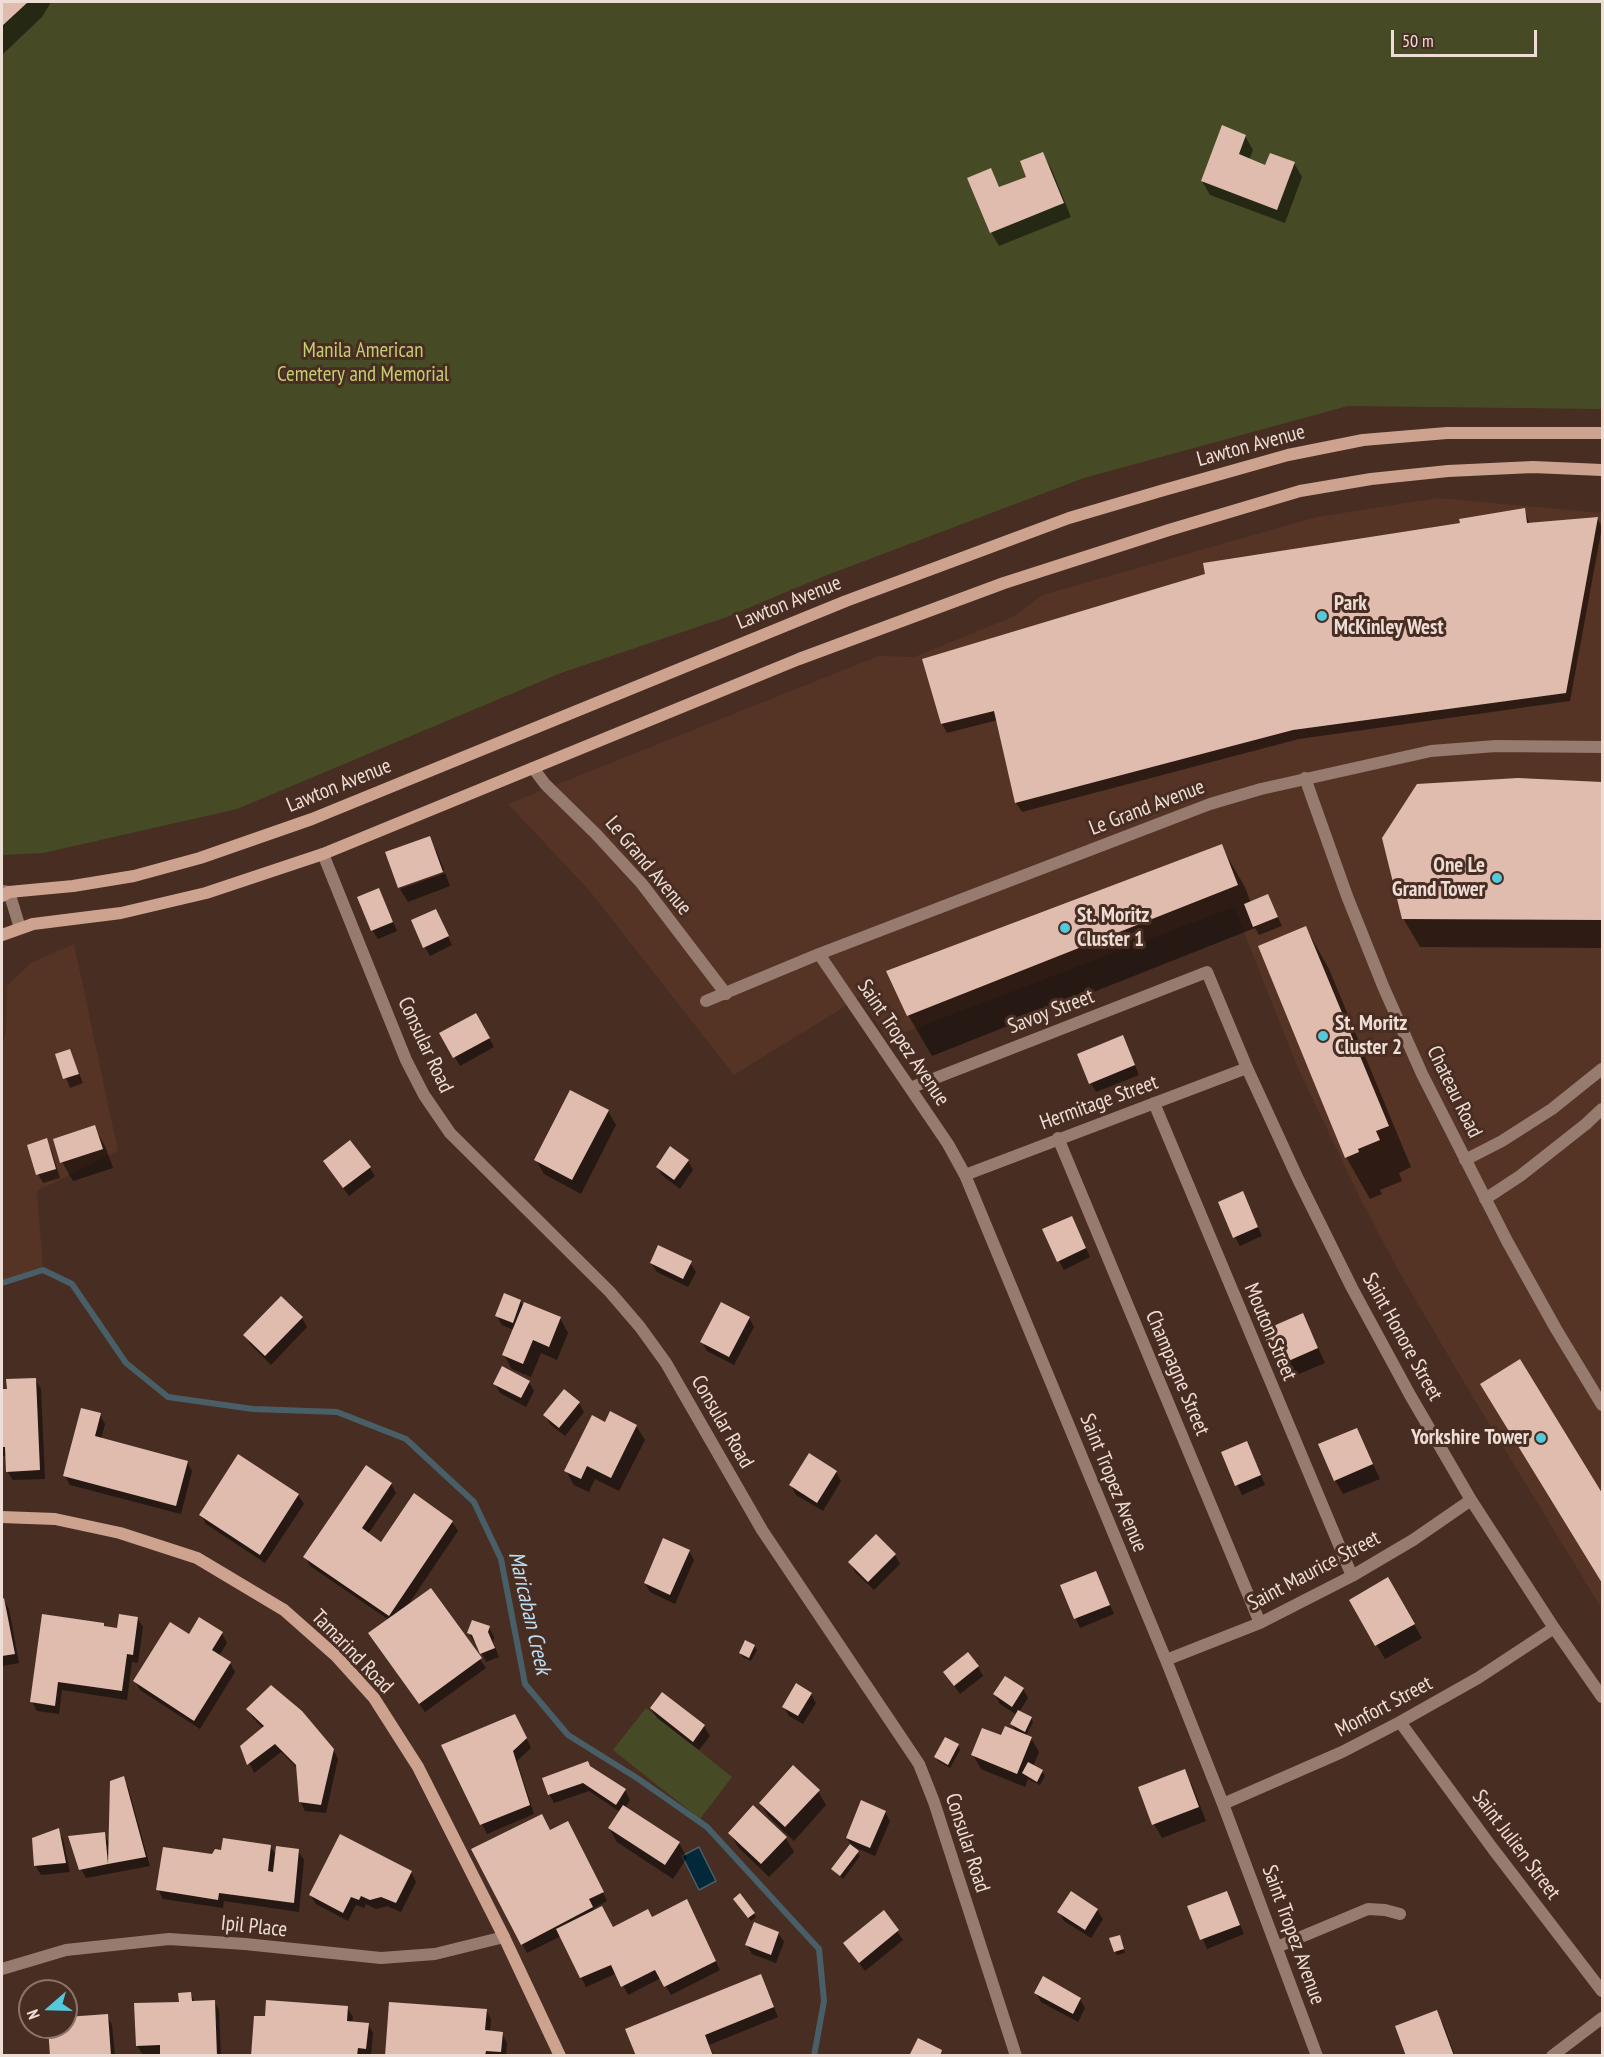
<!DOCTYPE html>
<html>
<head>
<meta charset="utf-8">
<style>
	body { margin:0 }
	#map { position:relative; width:1604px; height:2057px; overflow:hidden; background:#482d22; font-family:"PT Sans Narrow",sans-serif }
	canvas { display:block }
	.frame { position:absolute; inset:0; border:3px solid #eeddd5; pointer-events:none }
	.north { position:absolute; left:18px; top:1979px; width:60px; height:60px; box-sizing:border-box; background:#482d22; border:2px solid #8a736a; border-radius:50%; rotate:250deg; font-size:16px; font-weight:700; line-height:24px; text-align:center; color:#eeddd5 }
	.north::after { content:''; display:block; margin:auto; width:21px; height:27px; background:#53cadc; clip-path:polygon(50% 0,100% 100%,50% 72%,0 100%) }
	.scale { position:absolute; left:1391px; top:30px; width:146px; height:27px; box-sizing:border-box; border:3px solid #eeddd5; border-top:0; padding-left:8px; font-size:18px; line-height:21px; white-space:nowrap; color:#eeddd5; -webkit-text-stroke:4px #482d22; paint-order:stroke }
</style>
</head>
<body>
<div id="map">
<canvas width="1604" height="2057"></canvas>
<div class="frame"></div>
<div class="north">N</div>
<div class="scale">50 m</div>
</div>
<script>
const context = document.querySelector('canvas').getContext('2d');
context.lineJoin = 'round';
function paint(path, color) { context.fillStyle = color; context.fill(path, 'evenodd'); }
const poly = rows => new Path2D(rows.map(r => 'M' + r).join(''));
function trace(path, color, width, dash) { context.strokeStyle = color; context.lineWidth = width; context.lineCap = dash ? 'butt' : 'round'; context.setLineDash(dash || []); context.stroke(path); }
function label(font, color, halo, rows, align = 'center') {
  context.font = font + ' "PT Sans Narrow",sans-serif'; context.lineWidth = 6; context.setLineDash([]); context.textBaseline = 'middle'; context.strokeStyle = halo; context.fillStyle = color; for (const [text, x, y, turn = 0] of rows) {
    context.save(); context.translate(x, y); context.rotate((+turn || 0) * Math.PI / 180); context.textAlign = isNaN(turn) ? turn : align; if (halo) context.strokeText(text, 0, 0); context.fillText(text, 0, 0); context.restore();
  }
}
paint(poly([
	[1438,498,1602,513,1602,1609,1465,1384,1398,1270,1359,1196,1297,1066,1234,907,888,1039,860,997,734,1075,589,890,508,804,879,656,914,657,1015,616,1042,595,1317,517],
	[74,944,118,1151,37,1191,43,1270,2,1283,2,1044,6,1033,7,986,31,963]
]), '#553426');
paint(poly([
	[2,2,1602,2,1602,409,1348,406,1084,478,822,577,727,617,561,673,237,809,43,853,2,855],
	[646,1708,732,1777,700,1819,613,1750]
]), '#474b25');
const water = poly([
	[699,1847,716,1881,699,1890,682,1856,699,1847]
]);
paint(water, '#02293a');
trace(water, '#495f68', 1.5);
paint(poly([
	[2,2,51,2,42,17,2,55],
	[1245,136,1253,150,1249,160,1266,167,1294,163,1302,177,1285,223,1210,195,1202,181],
	[1043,154,1051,168,1071,217,999,246,991,232,990,170,1000,189,1028,177],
	[1524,510,1530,524,1597,518,1602,527,1570,701,1299,739,1022,812,1016,803,998,720,947,733,942,724,924,660,1207,575],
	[1518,779,1602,784,1602,948,1420,947,1403,918],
	[429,838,437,852,444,870,399,888,387,853],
	[1221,846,1245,887,1251,903,1268,896,1282,926,1259,935,1255,928,932,1056,908,1015],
	[445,873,450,886,408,902,400,889],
	[383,899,397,931,378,939,372,930],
	[440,920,452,945,430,956,425,947],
	[1306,928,1329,969,1411,1167,1399,1173,1402,1181,1380,1190,1382,1194,1370,1199,1346,1157,1260,947],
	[476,1015,494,1047,460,1066,441,1034],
	[1127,1046,1139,1075,1096,1092,1091,1083],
	[70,1050,83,1083,70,1088,57,1055],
	[608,1111,616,1125,581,1194,544,1174,536,1160],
	[94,1127,105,1146,113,1168,73,1181,62,1162],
	[46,1140,51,1149,60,1178,43,1183,38,1174],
	[688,1161,693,1170,680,1189,663,1176,657,1167],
	[369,1167,375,1176,349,1196,330,1170],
	[1247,1202,1262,1236,1240,1246,1235,1237],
	[1076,1226,1090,1257,1064,1270,1059,1261],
	[651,1263,690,1263,696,1272,688,1287,657,1272],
	[281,1298,302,1318,307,1327,271,1365,250,1344,245,1335],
	[520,1301,524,1306,560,1318,568,1333,557,1360,541,1353,531,1377,512,1369,504,1355,514,1330,502,1325,497,1316],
	[1303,1315,1325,1363,1287,1379,1279,1365],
	[749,1318,754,1327,734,1365,707,1351,702,1342],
	[1520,1361,1602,1496,1602,1583,1506,1425],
	[35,1379,41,1389,45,1479,13,1480,7,1471,7,1456,2,1456,2,1390,8,1390],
	[529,1382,534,1391,526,1407,500,1393,495,1384],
	[579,1403,584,1412,565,1436,550,1424,545,1415],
	[100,1415,105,1424,101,1439,187,1462,192,1471,181,1514,70,1485,65,1476],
	[605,1424,636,1426,645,1440,619,1491,595,1479,589,1492,574,1485,566,1471],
	[1357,1430,1380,1479,1343,1494,1335,1480],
	[1251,1452,1265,1485,1242,1495,1223,1453],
	[810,1455,836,1472,841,1481,823,1511,796,1495,791,1485],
	[238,1456,298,1495,304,1504,265,1563,206,1524,201,1515],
	[391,1484,396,1493,368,1534,381,1544,452,1522,458,1531,406,1608,431,1590,486,1668,425,1712,375,1642,389,1620,310,1566,305,1557],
	[689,1551,694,1560,675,1604,650,1592,645,1583],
	[895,1555,900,1564,874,1590,855,1572,850,1563],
	[1095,1573,1114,1614,1080,1628,1062,1586],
	[1388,1579,1422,1638,1385,1659,1351,1601],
	[2,1600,4,1600,9,1609,19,1663,2,1666],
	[137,1618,143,1627,138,1663,132,1662,127,1700,62,1690,59,1714,37,1711,32,1702,103,1625,105,1628,118,1630],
	[489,1627,494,1637,493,1642,499,1657,486,1662,477,1643,474,1642,469,1633],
	[222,1634,227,1643,219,1656,230,1663,235,1672,200,1729,140,1690,135,1681,189,1636],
	[754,1646,757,1650,751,1661,743,1657,740,1653],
	[978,1667,983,1676,960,1694,945,1672],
	[1023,1689,1028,1698,1019,1712,1031,1718,1033,1722,1026,1736,1031,1738,1039,1752,1033,1767,1042,1772,1045,1776,1040,1785,1028,1779,1025,1787,981,1769,973,1755,1002,1737,1016,1732,1012,1724,1017,1715,1000,1704,995,1695],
	[662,1694,704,1726,710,1736,699,1750,657,1718,651,1709],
	[811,1694,816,1703,803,1724,789,1716,784,1707],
	[247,1709,333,1749,338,1759,326,1813,305,1811,300,1801,298,1769,281,1752,254,1773,242,1747,264,1729,253,1718],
	[520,1725,531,1748,517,1761,534,1814,487,1834,443,1746],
	[958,1746,960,1750,950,1768,938,1761,936,1757],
	[591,1768,625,1790,630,1800,625,1808,679,1843,687,1858,673,1879,617,1842,609,1828,620,1812,589,1791,554,1803,549,1794],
	[1184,1771,1192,1785,1206,1821,1162,1838,1154,1824],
	[123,1778,128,1787,150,1866,86,1878,81,1869,104,1834,110,1845],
	[818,1791,826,1805,794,1841,769,1817,760,1803],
	[885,1812,890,1821,875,1856,852,1846,860,1856,843,1879,833,1869,851,1845,847,1838],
	[58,1830,63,1839,70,1872,41,1875,35,1865],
	[550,1832,573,1832,607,1901,593,1909,613,1929,692,1910,720,1970,671,1995,661,1978,628,1995,617,1973,586,1987,561,1936,527,1953,473,1850],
	[730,1833,785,1837,794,1852,769,1877,738,1847],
	[270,1846,277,1857,298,1851,304,1860,299,1912,224,1901,223,1908,163,1899,158,1889,213,1856],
	[411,1872,416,1882,401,1912,387,1906,376,1909,366,1904,364,1908,356,1905,348,1921,316,1904,310,1895],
	[1227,1893,1244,1934,1207,1949,1189,1907],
	[737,1903,754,1913,756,1917,751,1921],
	[1097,1910,1103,1919,1091,1938,1064,1921,1059,1912],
	[883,1912,903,1940,865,1971,845,1943],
	[778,1933,784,1942,776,1963,752,1954,747,1945],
	[1122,1941,1125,1953,1117,1955,1115,1951],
	[760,1975,778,2017,709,2045,714,2056,637,2056],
	[190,1993,195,2002,214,2001,219,2010,221,2056,143,2055,137,2046],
	[1036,1993,1080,1999,1085,2008,1078,2022,1041,2002],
	[347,2008,353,2017,352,2023,368,2024,373,2033,371,2056,252,2056,266,2018],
	[486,2010,491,2019,490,2032,502,2034,507,2043,506,2056,387,2056],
	[1436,2012,1444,2026,1455,2056,1408,2056],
	[107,2016,112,2025,115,2056,51,2056,49,2027,66,2027,66,2019]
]), '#0007');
trace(poly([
	[2,1283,43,1270,72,1284,126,1363,168,1397,253,1409,337,1412,406,1439,474,1502,501,1559,525,1684,568,1735,637,1778,707,1827,819,1949,824,2001,814,2056]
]), '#495f68', 6);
paint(poly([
	[2,2,28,2,2,26],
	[1222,125,1246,135,1239,154,1265,165,1270,153,1295,162,1277,210,1201,181],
	[1043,152,1064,203,990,233,967,178,991,168,999,187,1026,177,1020,161],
	[1525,508,1527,523,1598,517,1566,693,1293,730,1015,803,994,711,941,724,922,659,1205,574,1203,563,1460,523,1459,519],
	[1518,778,1602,782,1602,920,1402,919,1382,838,1417,784],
	[430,836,443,872,398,888,385,852],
	[1222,844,1238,885,907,1016,886,971],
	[379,888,393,922,371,931,357,897],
	[1268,894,1278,917,1253,927,1244,904],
	[436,909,449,936,423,948,411,920],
	[1306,926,1389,1126,1376,1131,1380,1140,1358,1149,1359,1152,1345,1158,1258,946],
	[476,1013,490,1038,453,1058,439,1033],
	[1123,1035,1135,1065,1089,1084,1077,1054],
	[70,1049,79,1074,63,1079,55,1054],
	[570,1090,609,1110,572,1180,534,1160],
	[95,1125,103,1149,60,1163,53,1139],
	[47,1138,56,1169,36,1175,27,1145],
	[350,1140,371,1167,343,1188,323,1161],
	[670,1146,689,1160,674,1180,656,1167],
	[1243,1191,1258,1227,1233,1238,1218,1202],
	[1072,1216,1086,1248,1057,1262,1042,1229],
	[658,1245,692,1261,683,1279,650,1263],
	[504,1293,521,1300,513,1323,495,1316],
	[281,1296,303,1317,265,1356,243,1335],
	[524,1302,561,1317,549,1347,533,1340,523,1364,502,1355],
	[721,1302,750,1317,729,1357,700,1342],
	[1303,1313,1318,1348,1277,1366,1262,1331],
	[1520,1359,1602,1493,1602,1583,1480,1384],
	[502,1366,530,1381,521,1398,493,1384],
	[36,1378,40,1470,6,1472,5,1447,2,1447,2,1389,7,1389,6,1379],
	[564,1389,580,1402,559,1428,543,1415],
	[81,1408,101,1413,95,1436,188,1461,176,1506,63,1476],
	[610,1411,637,1425,611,1478,587,1466,581,1479,564,1471,592,1415,605,1422],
	[1357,1428,1373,1464,1334,1481,1318,1444],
	[1247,1441,1261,1475,1235,1486,1221,1452],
	[809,1453,837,1471,817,1503,789,1485],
	[238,1454,299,1494,260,1555,199,1515],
	[366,1465,392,1483,362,1528,381,1542,414,1493,453,1521,389,1616,303,1557],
	[876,1534,896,1554,868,1582,848,1562],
	[663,1538,690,1550,670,1595,644,1583],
	[1096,1571,1110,1605,1074,1619,1060,1585],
	[1388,1577,1415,1624,1375,1646,1349,1600],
	[431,1588,482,1658,419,1704,368,1633],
	[4,1598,15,1654,2,1656,2,1599],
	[42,1614,104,1623,104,1626,117,1628,119,1614,138,1617,133,1655,127,1654,122,1691,58,1682,55,1706,30,1702],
	[199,1617,223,1632,212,1650,231,1662,194,1721,133,1681,170,1622,189,1634],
	[472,1620,490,1626,488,1632,495,1648,480,1654,472,1635,467,1633],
	[745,1640,755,1645,749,1658,739,1653],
	[968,1652,979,1666,954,1686,943,1672],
	[1005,1676,1024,1688,1012,1707,993,1694],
	[796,1683,812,1693,798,1716,782,1707],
	[271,1685,302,1711,334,1749,321,1805,299,1802,296,1765,275,1744,247,1765,240,1746,264,1726,246,1709],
	[662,1692,705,1725,693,1742,650,1708],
	[1018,1710,1032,1717,1025,1732,1010,1724],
	[515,1714,527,1738,513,1751,530,1805,480,1825,441,1745],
	[1005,1726,1032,1737,1017,1774,971,1755,982,1728,1001,1735],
	[945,1737,959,1744,948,1765,934,1757],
	[588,1761,590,1766,626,1789,616,1805,583,1783,548,1795,542,1778],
	[1028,1762,1043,1770,1037,1782,1022,1773],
	[793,1765,820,1790,785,1827,759,1803],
	[1185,1769,1199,1807,1152,1825,1138,1787],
	[124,1776,146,1857,108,1864,110,1781],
	[861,1800,886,1811,870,1848,846,1838],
	[623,1805,680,1842,665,1865,608,1828],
	[753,1805,787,1837,761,1864,728,1833],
	[542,1814,550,1830,568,1821,604,1892,589,1899,593,1907,521,1945,471,1849],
	[59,1828,66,1863,34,1866,32,1838],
	[105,1832,108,1864,79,1870,68,1836],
	[340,1834,412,1871,396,1903,381,1897,370,1900,361,1896,359,1900,351,1897,343,1913,309,1895],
	[223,1838,271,1845,268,1871,273,1872,276,1846,299,1849,294,1903,219,1893,218,1900,156,1890,163,1847,212,1854,215,1849,221,1850],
	[850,1844,859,1851,840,1876,831,1869],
	[1071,1891,1098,1909,1085,1930,1057,1912],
	[1227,1891,1240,1925,1200,1940,1187,1906],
	[740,1893,755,1913,748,1918,733,1899],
	[687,1899,716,1961,664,1987,655,1970,621,1987,611,1965,580,1978,556,1929,602,1906,613,1927,648,1909,652,1917],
	[884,1910,899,1930,859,1963,843,1943],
	[754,1922,779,1932,771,1955,745,1945],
	[1120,1935,1124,1949,1114,1952,1109,1938],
	[761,1974,774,2007,705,2035,713,2056,636,2056,625,2029],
	[1043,1976,1081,1998,1073,2014,1034,1993],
	[191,1992,192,2001,215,2000,217,2056,160,2056,160,2045,136,2046,134,2003,179,2002,178,1993],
	[266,2000,348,2006,347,2021,369,2023,366,2049,358,2048,357,2056,251,2056,254,2016,265,2016],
	[389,2002,487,2009,485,2030,503,2032,501,2052,486,2051,485,2056,385,2056],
	[1437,2010,1454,2056,1406,2056,1395,2026],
	[108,2014,111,2056,50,2056,48,2027,66,2027,66,2017],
	[918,2038,942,2050,940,2056,909,2056]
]), '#dfbcae');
trace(poly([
	[533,768,545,784,596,834,642,884,726,994],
	[1305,778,1347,896,1383,986,1422,1074,1507,1241,1556,1329,1602,1405],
	[323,854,406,1060,424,1095,450,1133,610,1292,640,1327,666,1363,762,1530,919,1764,934,1802,1016,2056],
	[2,891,9,892,20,928],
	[819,954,948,1144,965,1175,1166,1660,1223,1804,1317,2056],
	[706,1001,819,954,1210,804,1261,789,1431,751,1496,746,1602,747],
	[910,1088,1207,972,1247,1068,1298,1179,1352,1288,1410,1395,1471,1500,1554,1628,1602,1697],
	[1154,1103,1352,1576],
	[1058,1138,1260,1623],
	[1465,1160,1502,1141,1552,1109,1602,1069],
	[965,1175,1247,1068],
	[1485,1199,1520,1176,1586,1124,1602,1109],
	[1166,1660,1260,1623,1352,1576,1413,1540,1471,1500],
	[1400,1722,1493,1849,1602,1991],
	[1223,1804,1342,1752,1400,1722,1478,1678,1554,1628],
	[1277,1947,1368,1909,1385,1910,1400,1914],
	[2,1969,66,1950,169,1939,245,1944,381,1958,435,1954,504,1937],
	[1552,2056,1602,2018]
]), '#967b6e', 12);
trace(poly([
	[2,896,9,892,73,886,134,876,200,858,312,819,846,601,1069,518,1164,490,1288,455,1363,440,1447,433,1602,433],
	[2,935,33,924,121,913,206,893,323,854,799,659,1004,583,1169,530,1300,491,1371,479,1448,471,1533,467,1602,470],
	[2,1517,55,1519,120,1533,197,1558,284,1610,336,1656,374,1698,418,1767,504,1937,560,2056]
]), '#cda28e', 12);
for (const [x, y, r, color] of [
	[1322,616,6,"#53cadc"],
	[1497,878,6,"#53cadc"],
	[1065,928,6,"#53cadc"],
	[1323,1036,6,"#53cadc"],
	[1541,1438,6,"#53cadc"]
]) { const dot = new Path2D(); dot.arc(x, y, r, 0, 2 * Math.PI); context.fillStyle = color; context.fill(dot); trace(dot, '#482d22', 2); }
label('21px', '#c4cd71', '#482d22', [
	["Manila American",363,351],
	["Cemetery and Memorial",363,375]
]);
label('21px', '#eeddd5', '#482d22', [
	["Lawton Avenue",1251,446,-15],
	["Lawton Avenue",789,603,-22],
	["Lawton Avenue",339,786,-22],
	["Le Grand Avenue",1147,808,-21],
	["Le Grand Avenue",648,866,50],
	["Savoy Street",1051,1012,-21],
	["Saint Tropez Avenue",903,1043,56],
	["Consular Road",425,1045,65],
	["Chateau Road",1454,1092,64],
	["Hermitage Street",1099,1103,-20],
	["Mouton Street",1270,1332,67],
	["Saint Honore Street",1402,1337,61],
	["Champagne Street",1177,1373,67],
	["Consular Road",722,1422,60],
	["Saint Tropez Avenue",1113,1483,68],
	["Saint Maurice Street",1314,1571,-28],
	["Tamarind Road",352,1652,46],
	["Monfort Street",1384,1707,-28],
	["Consular Road",967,1843,72],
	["Saint Julien Street",1516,1845,53],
	["Ipil Place",254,1927,6],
	["Saint Tropez Avenue",1293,1935,70]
]);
label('bold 21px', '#eeddd5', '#482d22', [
	["Park",1334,604],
	["McKinley West",1334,628],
	["One Le",1485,866,"right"],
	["Grand Tower",1485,890,"right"],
	["St. Moritz",1077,916],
	["Cluster 1",1077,940],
	["St. Moritz",1335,1024],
	["Cluster 2",1335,1048],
	["Yorkshire Tower",1529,1438,"right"]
], 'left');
label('italic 22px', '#bce0f4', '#482d22', [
	["Maricaban Creek",529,1613,77]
]);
</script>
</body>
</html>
